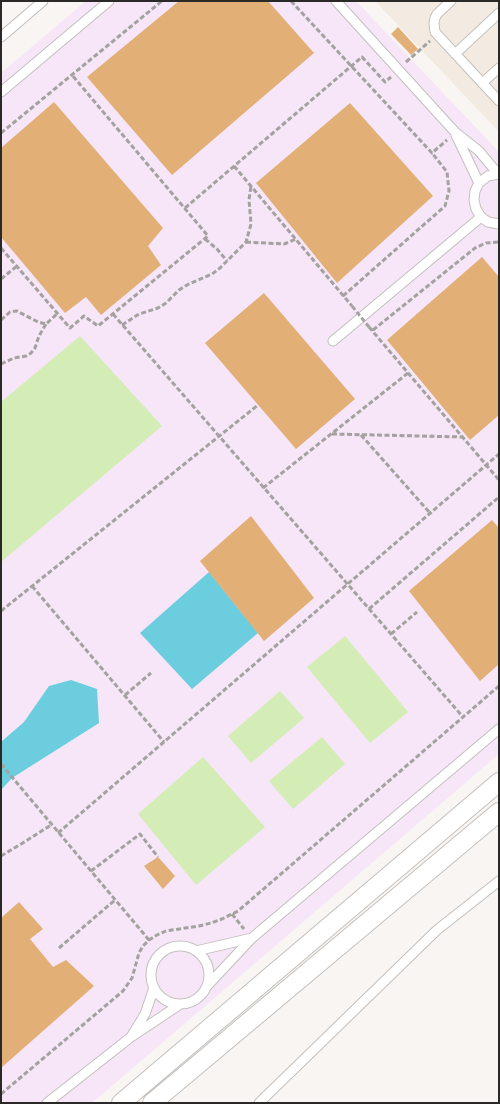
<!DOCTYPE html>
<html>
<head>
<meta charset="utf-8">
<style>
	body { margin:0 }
	#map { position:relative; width:500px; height:1104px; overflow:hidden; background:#f8f5f3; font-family:Merriweather,serif }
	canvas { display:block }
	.frame { position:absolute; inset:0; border:2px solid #2a2928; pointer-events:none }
</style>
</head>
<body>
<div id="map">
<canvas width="500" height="1104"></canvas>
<div class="frame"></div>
</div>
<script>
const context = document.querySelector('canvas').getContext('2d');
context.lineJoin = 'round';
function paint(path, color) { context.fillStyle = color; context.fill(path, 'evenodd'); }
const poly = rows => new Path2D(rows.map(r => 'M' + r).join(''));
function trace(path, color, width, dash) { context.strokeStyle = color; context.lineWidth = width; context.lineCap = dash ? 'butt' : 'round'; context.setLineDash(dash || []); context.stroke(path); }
paint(poly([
	[375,1,499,1,499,132]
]), '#f3ebe2');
paint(poly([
	[86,1,356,1,499,152,499,754,92,1103,1,1103,1,73]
]), '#f6e6f8');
paint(poly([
	[80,336,162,426,1,562,1,402],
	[345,636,408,712,370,743,307,667],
	[280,691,304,718,251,763,228,736],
	[322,737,345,764,293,809,269,781],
	[203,757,265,827,196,885,138,814]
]), '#d4edb6');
paint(poly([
	[209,572,258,633,192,689,140,633],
	[71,680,97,689,99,723,12,778,1,790,1,742,24,722,49,686]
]), '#6ccddf');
paint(poly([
	[179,1,268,1,314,53,172,175,87,77],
	[398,27,418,49,411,55,391,34],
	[54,102,163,228,148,246,161,265,101,315,86,297,65,313,1,237,1,148],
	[350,103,433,196,337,283,256,183],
	[482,257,499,277,499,415,470,440,387,340],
	[264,293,355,399,296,449,205,343],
	[251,516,314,598,264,641,200,561],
	[492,520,499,528,499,664,480,681,409,591],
	[158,857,175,876,163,889,144,866],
	[19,902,43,929,30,939,53,967,66,960,94,986,1,1068,1,918]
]), '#e2af76');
const lane = poly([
	[336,1,455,132,479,151,498,174],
	[451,1,437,14,435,18,434,23,435,32,499,101],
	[1,37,43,1],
	[455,54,499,13],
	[482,83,499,68],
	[1,92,109,1],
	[456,135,479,183],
	[499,174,488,176,479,183,475,191,474,200,476,209,481,217,488,222,499,224],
	[333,341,481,217],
	[252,938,499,729],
	'151 975a29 29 0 1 1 58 0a29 29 0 1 1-58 0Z',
	[196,951,252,938,208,985],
	[154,988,145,1014,131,1037,179,1005],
	[47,1103,131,1037],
	[259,1103,437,930,499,881]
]);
const street = poly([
	[121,1103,499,782],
	[152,1103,499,812]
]);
trace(lane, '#c3c0bd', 11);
trace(street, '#c3c0bd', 20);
trace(poly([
	[291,1,432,153,447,140],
	[406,62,430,41],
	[1,133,162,1],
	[234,166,352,306],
	[185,208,362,57,385,82,391,77],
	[205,239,217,249,227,261],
	[246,242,284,244,296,239],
	[1,248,70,328,84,316,98,326,208,236,72,75],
	[1,279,17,266],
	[343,296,445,206,449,191,447,172,432,153],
	[113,314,463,717],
	[1,320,10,312,17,311,38,322,46,324,58,313],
	[122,325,139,314,158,308,166,303,179,290,187,285,212,274,220,268,246,242,251,224,249,200,251,186],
	[369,327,499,480],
	[373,330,475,248,486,243,499,242],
	[1,364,14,358,26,356,31,353,35,348,39,336,46,324],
	[332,434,463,437],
	[361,435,430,513],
	[263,488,408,373],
	[32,586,164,742],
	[369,609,499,497],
	[1,611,258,405],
	[391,634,417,612],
	[125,695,151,673],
	[1,764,149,940],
	[58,833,499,454],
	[1,856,26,841,51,825],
	[91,871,140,834,158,857],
	[232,914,244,929],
	[59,948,115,900],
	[1,1094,123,991,132,978,139,953,143,946,149,940,157,935,166,931,199,926,211,923,222,919,238,911,499,686]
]), '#a4a1a0', 3, [5, 2.5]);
trace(lane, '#fff', 9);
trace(street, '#fff', 18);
trace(poly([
	[352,306,369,327]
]), '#a4a1a0', 3, [5, 2.5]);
</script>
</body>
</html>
